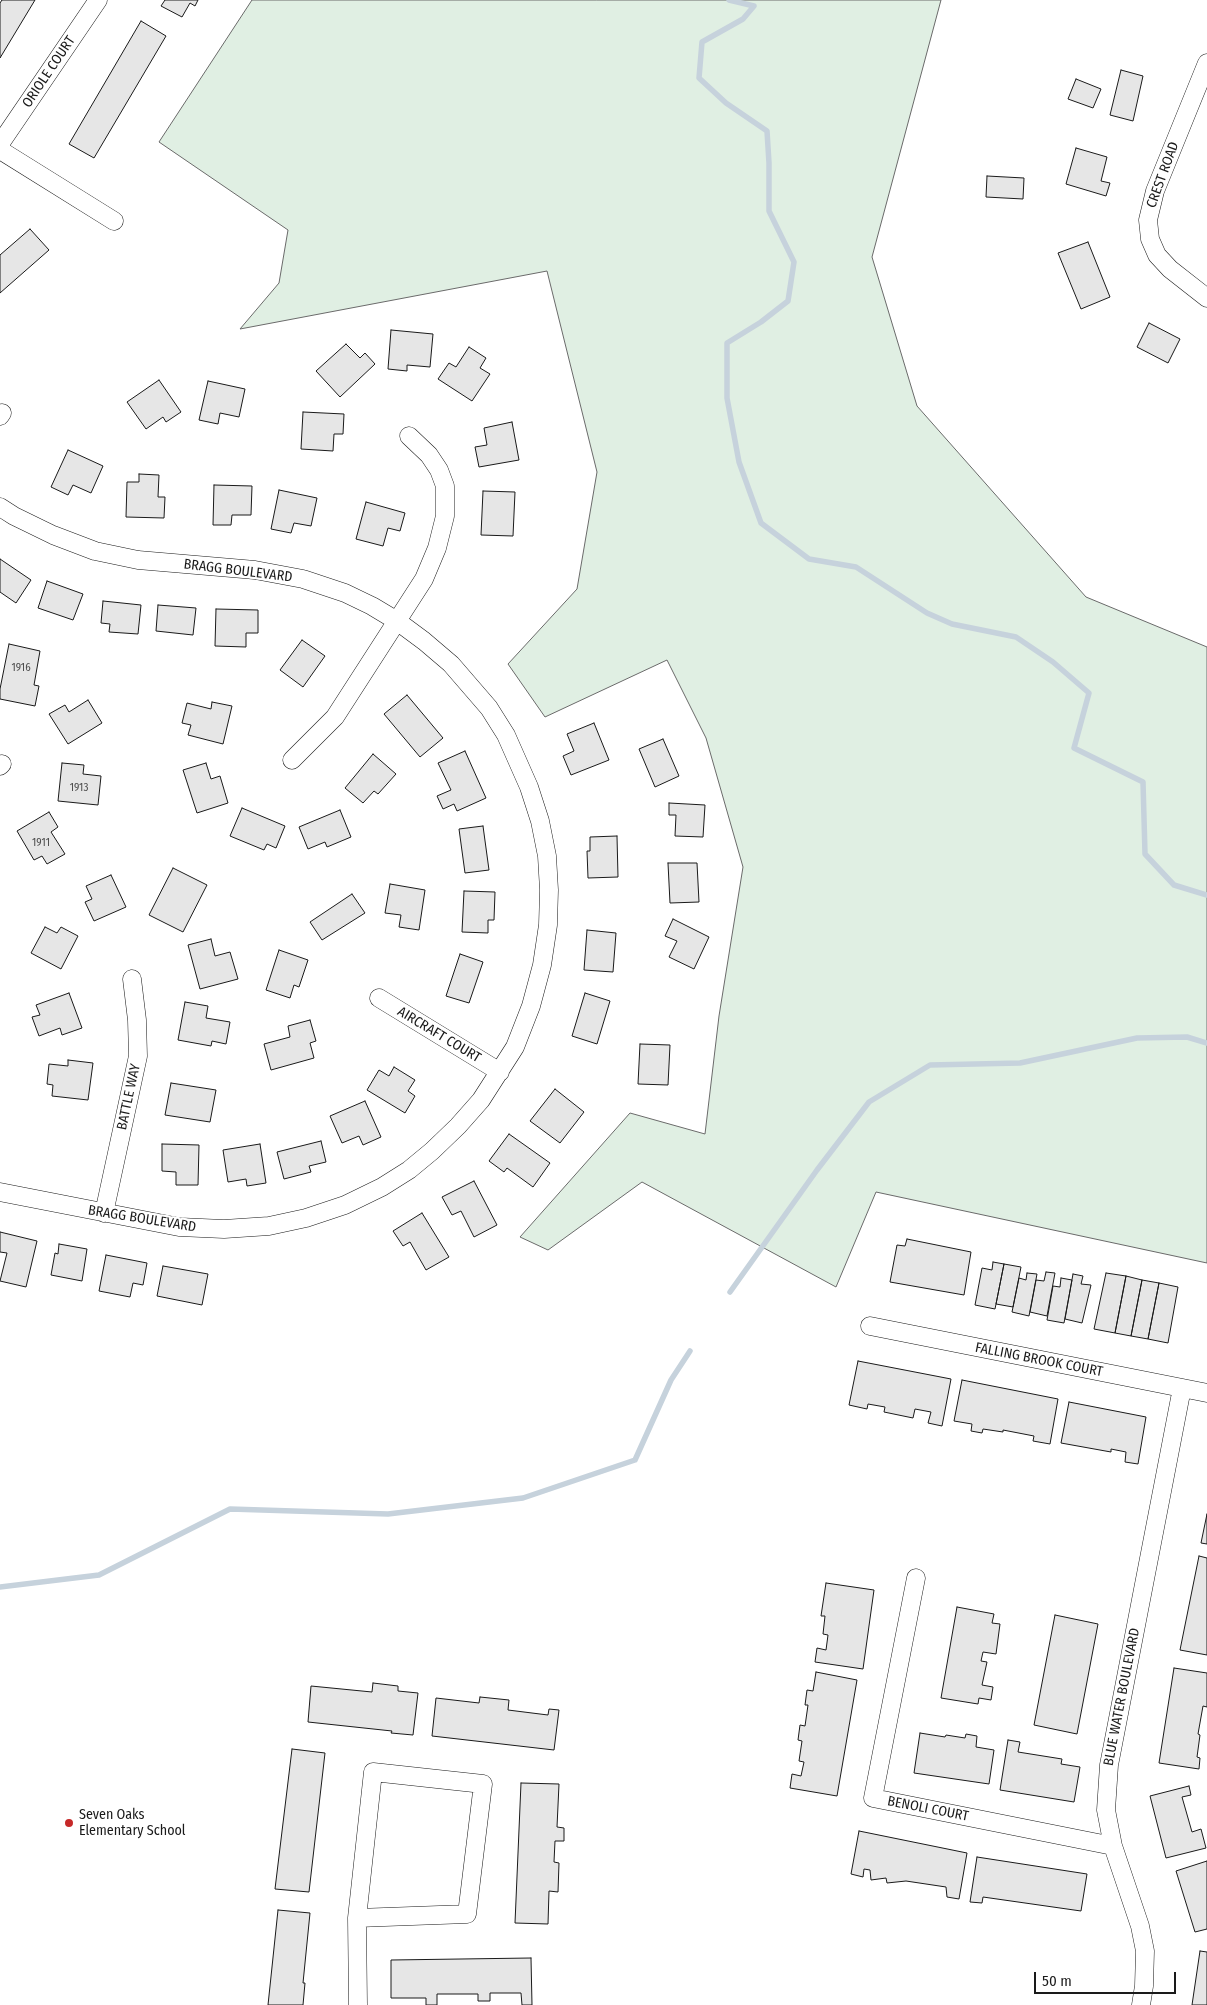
<!DOCTYPE html>
<html>
<head>
<meta charset="utf-8">
<style>
	body { margin:0 }
	#map { position:relative; width:1207px; height:2005px; overflow:hidden; background:#fff; font-family:"Fira Sans Condensed",sans-serif }
	canvas { display:block }
	.scale { position:absolute; left:1034px; top:1972px; width:142px; height:22px; box-sizing:border-box; border:2px solid #1a1a1a; border-top:0; padding-left:6px; font-size:15px; line-height:18px; white-space:nowrap; color:#1a1a1a; -webkit-text-stroke:4px #fff; paint-order:stroke }
</style>
</head>
<body>
<div id="map">
<canvas width="1207" height="2005"></canvas>
<div class="scale">50 m</div>
</div>
<script>
const context = document.querySelector('canvas').getContext('2d');
context.lineJoin = 'round';
function paint(path, color) { context.fillStyle = color; context.fill(path, 'evenodd'); }
const poly = rows => new Path2D(rows.map(r => 'M' + r).join(''));
function trace(path, color, width, dash) { context.strokeStyle = color; context.lineWidth = width; context.lineCap = dash ? 'butt' : 'round'; context.setLineDash(dash || []); context.stroke(path); }
function label(font, color, halo, rows, align = 'center') {
  context.font = font + ' "Fira Sans Condensed",sans-serif'; context.lineWidth = 4; context.setLineDash([]); context.textBaseline = 'middle'; context.strokeStyle = halo; context.fillStyle = color; for (const [text, x, y, turn = 0] of rows) {
    context.save(); context.translate(x, y); context.rotate((+turn || 0) * Math.PI / 180); context.textAlign = isNaN(turn) ? turn : align; if (halo) context.strokeText(text, 0, 0); context.fillText(text, 0, 0); context.restore();
  }
}
const green = poly([
	[252,0,941,0,872,257,917,406,1086,597,1207,647,1207,1263,876,1192,836,1287,642,1182,548,1250,520,1237,630,1113,705,1134,719,1016,743,867,706,738,667,660,545,717,508,664,577,589,597,472,547,271,240,329,279,283,288,230,159,142,252,0]
]);
paint(green, '#e0efe3');
trace(green, '#6a6a6a', 1);
trace(poly([
	[729,0,754,6,743,19,702,42,699,78,726,103,767,131,769,163,769,211,794,262,788,301,761,322,727,343,727,398,739,462,761,523,809,559,856,567,927,613,952,624,1016,637,1053,662,1089,693,1074,748,1143,782,1145,854,1174,885,1207,895],
	[730,1292,817,1170,869,1102,930,1065,1020,1063,1137,1038,1187,1037,1207,1043],
	[0,1587,99,1575,230,1509,388,1514,523,1498,635,1460,671,1380,690,1351]
]), '#c6d2dc', 5.5);
const building = poly([
	[2,0,35,0,0,58,0,3,2,0],
	[165,0,198,0,195,6,190,3,182,17,161,6,165,0],
	[141,21,166,36,94,158,69,144,141,21],
	[1121,70,1143,76,1133,121,1110,115,1121,70],
	[1076,79,1101,89,1093,108,1068,99,1076,79],
	[1076,148,1107,157,1101,181,1110,183,1106,196,1066,184,1076,148],
	[987,176,1024,178,1023,199,986,197,987,176],
	[30,229,49,250,0,293,0,255,30,229],
	[1088,242,1110,297,1081,309,1058,253,1088,242],
	[1149,323,1180,339,1168,363,1137,347,1149,323],
	[391,330,433,334,430,367,407,365,407,371,388,369,391,330],
	[346,344,360,358,365,353,375,364,340,397,316,371,346,344],
	[469,347,486,358,480,368,490,374,472,401,438,379,449,363,456,367,469,347],
	[159,380,181,412,166,422,163,417,146,429,127,402,159,380],
	[208,381,245,389,239,417,220,413,218,424,199,420,208,381],
	[303,412,344,414,343,434,334,434,333,451,301,449,303,412],
	[512,422,519,460,479,467,475,447,487,445,484,428,512,422],
	[68,450,103,466,91,493,73,485,68,495,51,487,68,450],
	[139,474,159,475,158,497,165,497,164,518,126,517,127,482,139,482,139,474],
	[214,485,252,486,251,515,232,515,231,525,213,525,214,485],
	[279,490,317,498,311,526,294,523,291,533,271,529,279,490],
	[483,491,515,492,513,536,481,535,483,491],
	[366,502,405,513,400,531,388,528,383,546,356,539,366,502],
	[0,559,31,580,16,603,0,592,0,559],
	[47,581,83,594,73,620,38,608,47,581],
	[103,601,141,605,138,634,109,632,110,624,101,623,103,601],
	[158,605,196,608,193,635,156,631,158,605],
	[216,609,258,610,258,633,246,633,246,647,215,646,216,609],
	[302,640,325,656,303,687,280,670,302,640],
	[9,644,40,651,34,685,39,686,35,706,0,699,0,689,9,644],
	[407,695,443,738,420,757,384,714,407,695],
	[88,700,102,723,68,744,49,714,65,705,69,712,88,700],
	[212,702,232,706,223,744,188,735,191,725,182,723,187,703,211,709,212,702],
	[594,723,609,760,571,775,563,756,574,751,567,734,594,723],
	[663,739,679,776,655,787,639,749,663,739],
	[465,751,486,798,457,811,454,804,443,809,437,796,451,790,438,763,465,751],
	[373,754,396,774,378,794,374,791,363,803,345,788,373,754],
	[62,763,84,765,83,774,101,776,98,805,58,801,62,763],
	[206,763,211,779,220,776,228,803,197,813,183,770,206,763],
	[669,803,705,805,703,837,675,836,676,815,669,815,669,803],
	[242,808,285,826,276,848,267,844,264,850,230,836,242,808],
	[340,810,351,837,327,847,325,842,308,849,299,827,340,810],
	[49,812,58,827,51,832,65,854,47,864,42,856,34,860,17,831,49,812],
	[483,826,489,870,465,873,459,829,483,826],
	[617,836,618,877,588,878,587,851,590,851,590,837,617,836],
	[668,863,697,863,699,902,670,903,668,863],
	[173,868,207,885,183,932,149,915,173,868],
	[111,875,126,907,94,921,85,902,92,899,86,886,111,875],
	[390,884,425,890,419,930,399,927,401,915,385,913,390,884],
	[464,891,495,892,494,920,488,920,488,933,462,932,464,891],
	[352,894,365,913,322,940,310,922,352,894],
	[673,919,709,937,694,969,669,957,677,941,665,936,673,919],
	[45,927,57,933,61,927,78,936,61,969,31,953,45,927],
	[587,930,616,933,613,972,584,970,587,930],
	[211,939,215,956,230,952,238,979,200,989,188,945,211,939],
	[279,950,308,960,299,987,294,985,290,998,266,990,279,950],
	[460,954,483,962,469,1003,446,996,460,954],
	[69,993,82,1028,62,1035,60,1028,39,1036,32,1017,40,1015,36,1005,69,993],
	[585,993,610,1001,597,1044,572,1036,585,993],
	[185,1002,208,1006,206,1018,230,1022,226,1044,212,1041,211,1046,178,1040,185,1002],
	[310,1020,316,1041,310,1043,314,1058,271,1070,264,1044,290,1037,288,1026,310,1020],
	[640,1044,670,1045,668,1085,638,1084,640,1044],
	[68,1060,93,1063,88,1100,52,1096,53,1085,47,1084,49,1064,68,1066,68,1060],
	[394,1067,415,1080,408,1091,415,1096,405,1113,367,1090,379,1070,389,1076,394,1067],
	[171,1083,216,1090,210,1122,165,1115,171,1083],
	[555,1089,584,1112,560,1143,530,1121,555,1089],
	[365,1101,381,1137,363,1145,359,1136,342,1143,330,1116,365,1101],
	[509,1134,550,1163,533,1187,507,1168,504,1172,489,1161,509,1134],
	[321,1141,326,1162,309,1166,311,1172,284,1179,277,1152,321,1141],
	[162,1144,199,1145,198,1185,176,1185,176,1172,162,1171,162,1144],
	[260,1144,266,1183,247,1186,246,1179,228,1182,223,1150,260,1144],
	[474,1181,497,1225,474,1237,461,1211,452,1215,442,1197,474,1181],
	[422,1213,449,1257,426,1270,410,1242,403,1246,393,1231,422,1213],
	[0,1232,37,1241,26,1287,0,1281,7,1253,0,1252,0,1232],
	[907,1239,971,1252,964,1295,890,1282,897,1245,905,1246,907,1239],
	[59,1244,87,1249,82,1281,51,1275,55,1253,58,1254,59,1244],
	[106,1255,147,1263,143,1285,133,1283,130,1297,99,1291,106,1255],
	[993,1262,1004,1264,995,1309,975,1305,982,1268,992,1270,993,1262],
	[1004,1264,1021,1267,1013,1307,996,1304,1004,1264],
	[163,1266,208,1274,202,1305,157,1296,163,1266],
	[1046,1272,1055,1273,1047,1316,1030,1312,1036,1280,1044,1281,1046,1272],
	[1027,1273,1037,1274,1029,1316,1012,1312,1019,1278,1026,1280,1027,1273],
	[1106,1273,1126,1276,1115,1333,1094,1329,1106,1273],
	[1073,1274,1083,1276,1081,1284,1091,1285,1082,1323,1065,1319,1073,1274],
	[1126,1276,1142,1280,1131,1336,1115,1333,1126,1276],
	[1061,1278,1072,1280,1064,1323,1047,1320,1053,1286,1060,1287,1061,1278],
	[1142,1280,1159,1283,1148,1339,1131,1336,1142,1280],
	[1159,1283,1178,1287,1168,1343,1148,1339,1159,1283],
	[858,1361,951,1379,942,1426,928,1423,931,1412,915,1409,913,1418,884,1412,885,1407,868,1404,867,1409,849,1405,858,1361],
	[962,1380,1058,1399,1050,1444,1033,1441,1034,1436,1003,1430,1003,1432,983,1429,982,1433,971,1431,972,1424,954,1421,962,1380],
	[1069,1402,1146,1417,1138,1464,1125,1462,1126,1452,1111,1449,1111,1452,1061,1443,1069,1402],
	[1207,1514,1207,1544,1201,1543,1207,1514],
	[1199,1556,1207,1558,1207,1655,1180,1650,1199,1556],
	[826,1583,874,1590,863,1669,815,1662,817,1648,826,1650,828,1635,823,1634,825,1616,821,1616,826,1583],
	[957,1607,994,1614,992,1623,1000,1624,996,1654,983,1652,981,1661,987,1662,982,1685,993,1687,991,1700,979,1698,978,1704,941,1698,957,1607],
	[1055,1615,1098,1624,1077,1734,1034,1725,1055,1615],
	[1174,1668,1207,1673,1207,1707,1203,1706,1198,1734,1200,1735,1197,1757,1200,1758,1199,1769,1159,1763,1174,1668],
	[816,1672,857,1680,837,1796,790,1788,792,1774,801,1776,804,1762,799,1761,802,1741,798,1740,800,1725,805,1726,808,1705,805,1705,807,1690,813,1691,816,1672],
	[373,1683,398,1686,398,1691,418,1693,413,1735,391,1733,392,1731,308,1722,311,1686,372,1692,373,1683],
	[480,1697,509,1700,508,1710,548,1715,549,1709,559,1710,554,1750,432,1736,436,1698,479,1703,480,1697],
	[920,1733,945,1737,946,1735,965,1738,966,1734,977,1736,976,1747,994,1750,989,1784,914,1773,920,1733],
	[1008,1740,1020,1742,1018,1752,1062,1759,1061,1764,1080,1767,1074,1802,1000,1790,1008,1740],
	[292,1749,325,1753,309,1892,275,1889,292,1749],
	[521,1783,559,1784,557,1827,564,1828,564,1841,555,1841,554,1862,559,1863,558,1892,549,1891,548,1924,515,1923,521,1783],
	[1189,1786,1191,1795,1182,1797,1192,1832,1201,1829,1206,1848,1166,1858,1150,1796,1189,1786],
	[859,1831,967,1853,959,1899,947,1897,946,1887,906,1881,887,1883,886,1878,871,1880,870,1870,864,1869,863,1877,851,1874,859,1831],
	[977,1857,1087,1874,1081,1911,983,1897,982,1903,970,1902,977,1857],
	[1207,1861,1207,1929,1195,1932,1176,1871,1207,1861],
	[278,1910,310,1913,303,1983,305,1983,303,2005,268,2005,278,1910],
	[1200,1951,1207,1952,1207,2005,1192,2005,1200,1951],
	[531,1958,532,2005,522,2005,521,1993,490,1993,490,2001,478,2001,478,1994,437,1994,437,2005,426,2005,426,1998,391,1998,391,1960,531,1958]
]);
paint(building, '#e6e6e6');
trace(building, '#1a1a1a', 1);
const street = poly([
	[1207,63,1155,191,1148,220,1150,239,1157,255,1170,269,1207,298],
	[0,144,98,0],
	[0,150,114,221],
	[0,416,2,413],
	[0,507,14,516,53,535,95,551,138,560,255,570,303,579,345,593,372,606,397,621,424,641,451,664,489,708,506,735,529,787,540,821,547,856,549,890,548,925,542,965,531,1006,515,1047,481,1100,458,1126,432,1151,409,1170,382,1187,345,1205,306,1218,269,1226,224,1229,179,1227,0,1192],
	[292,760,335,717,424,579,437,548,445,516,445,486,439,470,429,455,409,436],
	[0,766,2,764],
	[379,998,500,1072],
	[104,1213,138,1056,137,1020,132,979],
	[870,1326,1207,1393],
	[916,1578,873,1798,1113,1846],
	[357,1918,467,1914,483,1784,373,1772,357,1918,358,2005],
	[1141,2005,1144,1986,1145,1951,1140,1926,1113,1846,1106,1810,1109,1765,1182,1388]
]);
trace(street, '#1a1a1a', 19);
trace(street, '#fff', 18);
for (const [x, y, r, color] of [
	[69,1823,5,"#c62828"]
]) { const dot = new Path2D(); dot.arc(x, y, r, 0, 2 * Math.PI); context.fillStyle = color; context.fill(dot); trace(dot, '#fff', 2); }
label('11px', '#4d4d4d', null, [
	["1916",21,668],
	["1913",79,788],
	["1911",41,843]
]);
label('14px', '#1a1a1a', '#fff', [
	["ORIOLE COURT",49,72,-56],
	["CREST ROAD",1163,175,-70],
	["BRAGG BOULEVARD",238,571,7],
	["AIRCRAFT COURT",439,1035,31],
	["BATTLE WAY",129,1097,-78],
	["BRAGG BOULEVARD",142,1219,9],
	["FALLING BROOK COURT",1039,1360,11],
	["BLUE WATER BOULEVARD",1122,1697,-79],
	["BENOLI COURT",928,1809,11]
]);
label('14px', '#1a1a1a', '#fff', [
	["Seven Oaks",79,1815],
	["Elementary School",79,1831]
], 'left');
</script>
</body>
</html>
